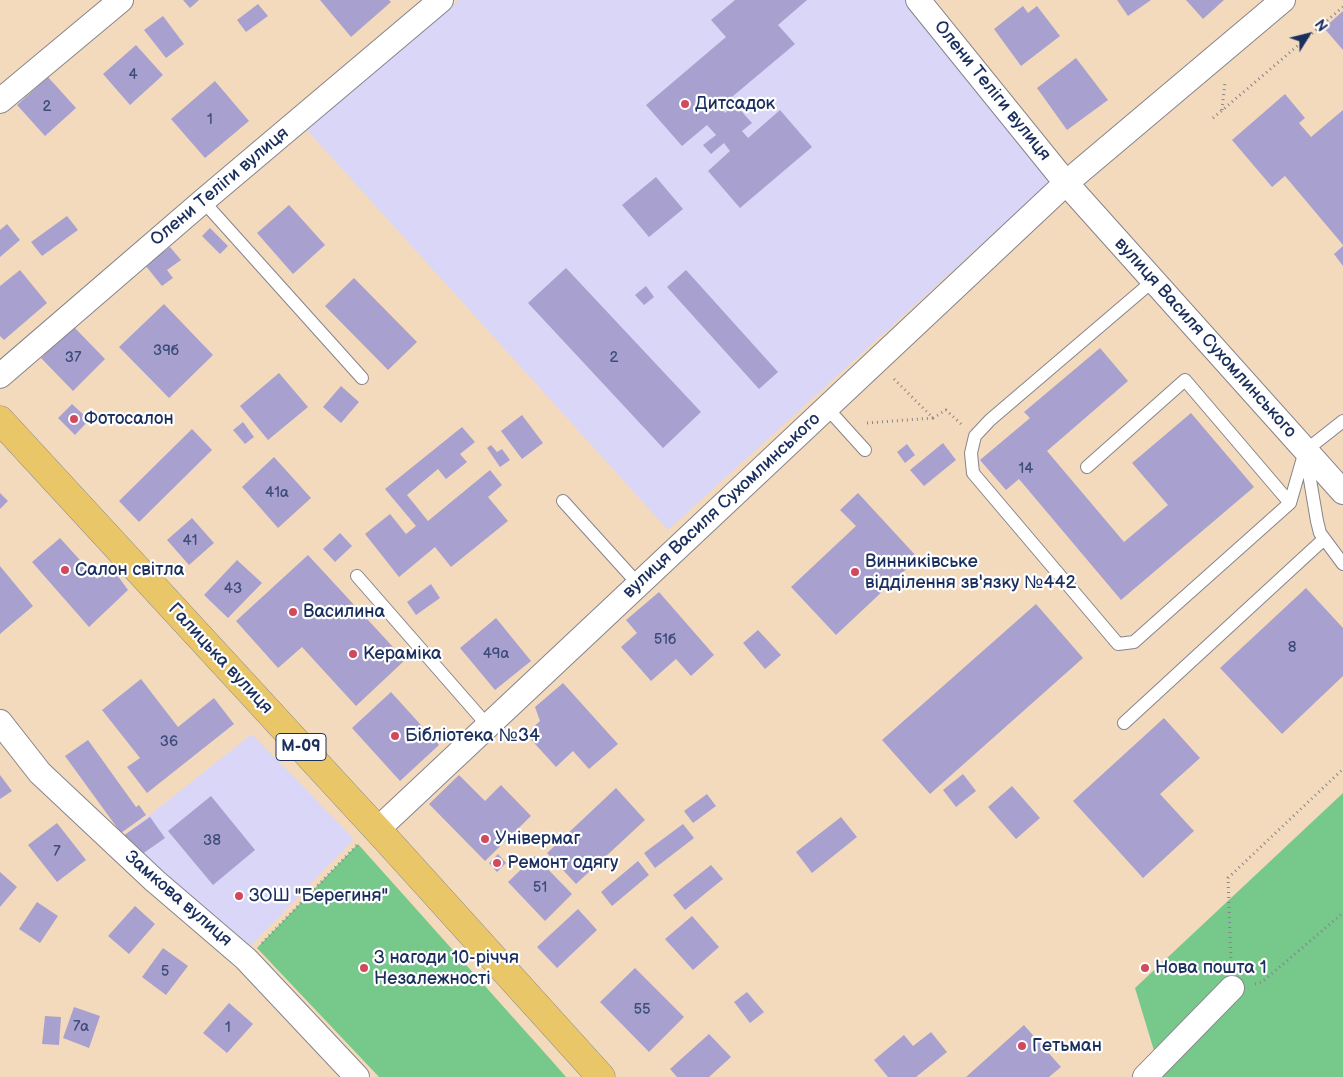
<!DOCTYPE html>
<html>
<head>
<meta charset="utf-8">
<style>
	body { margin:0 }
	#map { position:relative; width:1343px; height:1077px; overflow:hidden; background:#f3dabc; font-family:"Balsamiq Sans",sans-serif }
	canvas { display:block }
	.north { position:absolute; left:1283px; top:10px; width:50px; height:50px; -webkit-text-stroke:4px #fff; paint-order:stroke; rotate:54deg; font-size:14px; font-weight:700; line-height:20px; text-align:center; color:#1b2f5e }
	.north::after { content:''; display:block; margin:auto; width:18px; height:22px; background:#1b2f5e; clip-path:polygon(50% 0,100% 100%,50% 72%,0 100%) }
</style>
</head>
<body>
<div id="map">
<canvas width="1343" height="1077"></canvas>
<div class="north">N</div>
</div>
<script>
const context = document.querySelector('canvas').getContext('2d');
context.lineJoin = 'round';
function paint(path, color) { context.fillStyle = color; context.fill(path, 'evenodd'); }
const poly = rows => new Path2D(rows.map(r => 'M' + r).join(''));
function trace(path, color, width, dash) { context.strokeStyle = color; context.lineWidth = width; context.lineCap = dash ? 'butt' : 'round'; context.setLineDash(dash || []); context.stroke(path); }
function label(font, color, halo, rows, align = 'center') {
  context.font = font + ' "Balsamiq Sans",sans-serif'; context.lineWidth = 4.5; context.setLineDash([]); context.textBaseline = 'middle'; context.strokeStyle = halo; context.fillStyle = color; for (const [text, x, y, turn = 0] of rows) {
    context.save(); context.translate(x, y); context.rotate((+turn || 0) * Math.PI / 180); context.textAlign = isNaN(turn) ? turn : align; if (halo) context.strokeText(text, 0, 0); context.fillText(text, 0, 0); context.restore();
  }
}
paint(poly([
	[459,0,907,0,1053,179,668,530,306,129],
	[252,734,354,839,244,953,118,840]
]), '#dad6f7');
paint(poly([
	[1343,793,1343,1077,1162,1077,1135,988],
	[358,844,552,1061,566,1077,379,1077,257,948]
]), '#76c98b');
paint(poly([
	[183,0,199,0,190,8],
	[320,0,389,0,391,2,351,37],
	[735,0,807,0,778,25,795,44,720,107,725,113,735,104,752,123,742,131,748,138,780,110,812,147,740,208,708,171,730,151,724,143,711,154,703,145,716,135,707,125,682,146,646,105,726,37,711,20],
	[1117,0,1151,0,1128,16],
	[1186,0,1224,0,1203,19],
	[258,4,268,16,246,32,237,20],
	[1023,6,1028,13,1037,6,1060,36,1021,66,994,29],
	[1343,11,1343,50,1324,28],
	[163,16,184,44,166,58,144,30],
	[136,45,163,75,130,105,103,74],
	[1076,58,1108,100,1067,130,1037,88],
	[48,77,76,108,45,136,17,105],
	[215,81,249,121,205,158,171,119],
	[1285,94,1305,118,1299,123,1311,137,1343,110,1343,245,1285,176,1272,187,1232,140],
	[656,177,683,209,649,237,622,205],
	[289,205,325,245,293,274,257,233],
	[67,216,78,230,42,256,31,242],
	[7,224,20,240,0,257,0,230],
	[210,228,228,246,220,254,202,236],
	[1343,246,1343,266,1334,254],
	[170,247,181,260,167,270,173,278,162,286,145,265],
	[566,268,701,412,663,448,528,303],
	[20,270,47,303,4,340,0,336,0,286],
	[686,270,778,372,759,389,667,287],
	[354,278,417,342,388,370,325,306],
	[646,286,654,297,644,305,635,295],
	[164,304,213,355,169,398,119,347],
	[73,326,105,359,73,391,41,358],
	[1100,348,1128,381,1047,451,1124,542,1168,505,1132,463,1191,413,1254,487,1121,600,1019,479,1006,490,980,460,1030,418,1024,412],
	[279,373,308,407,268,440,240,406],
	[341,386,359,402,341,423,323,407],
	[72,404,89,420,75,435,58,418],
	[522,415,543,443,522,459,501,431],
	[243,422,254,437,245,444,233,430],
	[462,427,475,442,460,454,467,462,446,479,438,469,407,495,428,521,490,470,502,485,488,497,508,521,451,567,435,547,399,577,365,534,390,514,406,534,416,526,385,489],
	[192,429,212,450,139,522,119,501],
	[943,443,956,460,924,486,910,470],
	[907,444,915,455,905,463,897,452],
	[491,445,497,452,502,449,510,460,500,467,487,448],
	[274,457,311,498,278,528,242,487],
	[0,493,8,501,0,509],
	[858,493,918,558,836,635,791,587,856,526,840,510],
	[192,518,214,543,189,565,167,540],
	[340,533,352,546,335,562,323,549],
	[60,538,97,579,110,565,128,590,89,627,32,562],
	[308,555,405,660,356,706,302,647,278,668,236,621],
	[237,560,262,583,228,618,204,595],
	[0,566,33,606,0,634],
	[431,584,440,598,416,615,407,602],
	[1306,588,1343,628,1343,676,1282,734,1220,668],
	[659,592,714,655,691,676,676,659,651,681,621,647,637,633,626,620],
	[1036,604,1083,658,930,794,882,740],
	[496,618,531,661,495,690,460,648],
	[758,630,781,655,765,669,743,643],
	[141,679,178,727,214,698,234,724,147,793,127,767,140,758,102,710],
	[563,683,618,744,589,769,573,751,556,767,526,734,540,721,535,707],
	[391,692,439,745,400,781,352,728],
	[1164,718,1200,758,1160,794,1194,831,1143,878,1073,801],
	[88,740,136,807,139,805,146,815,121,833,65,756],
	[963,774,976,791,956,807,943,790],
	[0,775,12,791,0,799],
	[459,775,485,801,501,785,531,816,485,861,429,804],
	[1012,786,1040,818,1016,839,988,807],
	[616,788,645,820,576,884,547,853],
	[707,794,716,806,693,823,684,811],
	[211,796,255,850,213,885,168,831],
	[150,817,165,838,138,857,123,836],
	[841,817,857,837,812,873,796,852],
	[57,823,86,860,57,882,28,845],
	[683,824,694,838,655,868,644,853],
	[498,854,506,863,497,872,489,863],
	[535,856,572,894,545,921,508,882],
	[638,861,649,875,612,906,601,892],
	[711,865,723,879,685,910,673,895],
	[0,872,17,887,0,907],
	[37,902,58,916,40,943,19,929],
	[135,906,155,924,129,954,108,936],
	[578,909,597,930,557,968,537,947],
	[692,916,719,947,693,970,665,939],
	[163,948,188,966,166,995,142,977],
	[635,968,684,1017,649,1052,600,1002],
	[747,992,764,1012,750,1023,734,1002],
	[229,1003,253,1024,227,1053,203,1033],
	[74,1007,100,1016,89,1048,63,1038],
	[45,1016,61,1017,59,1045,42,1044],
	[1024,1025,1061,1067,1049,1077,966,1077],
	[931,1032,947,1052,916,1077,888,1077,874,1060,904,1035,913,1046],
	[709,1034,731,1057,709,1077,677,1077,670,1069]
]), '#a8a1cf');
const service = poly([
	[203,201,362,378],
	[1154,280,990,420,975,436,971,453,973,473,1118,644,1134,642,1290,503,1305,451,1343,421],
	[827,408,865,450],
	[1306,456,1317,521,1320,533,1343,564],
	[1087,467,1185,380,1290,503],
	[563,501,639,585],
	[357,576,488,726],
	[1124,723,1324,539]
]);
const minor = poly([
	[918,0,1066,183,1343,492],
	[0,101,121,0],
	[0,376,203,201,441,0],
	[0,722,40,773,155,881,246,959,357,1077],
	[377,830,1066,183,1283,0],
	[1145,1077,1232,988]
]);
const primary = poly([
	[0,420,385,838,601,1077]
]);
trace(service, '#87848d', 14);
trace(minor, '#87848d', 26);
trace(primary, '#87848d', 29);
trace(poly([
	[1222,110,1225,82],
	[1213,118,1343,7],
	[894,379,933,418,946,410,961,424],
	[867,423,933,418],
	[262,943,357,845],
	[1231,963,1228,878,1343,769],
	[1255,984,1262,982,1343,913]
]), '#87848d', 3, [1, 4]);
trace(service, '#fff', 12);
trace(minor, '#fff', 24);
trace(primary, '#e9c769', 28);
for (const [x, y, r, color] of [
	[685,104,5,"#d1495b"],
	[74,419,5,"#d1495b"],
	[65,570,5,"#d1495b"],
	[855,572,5,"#d1495b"],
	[293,612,5,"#d1495b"],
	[353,654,5,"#d1495b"],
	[395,736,5,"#d1495b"],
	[485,839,5,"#d1495b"],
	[497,863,5,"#d1495b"],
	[239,896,5,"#d1495b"],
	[364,968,5,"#d1495b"],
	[1145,968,5,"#d1495b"],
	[1022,1046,5,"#d1495b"]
]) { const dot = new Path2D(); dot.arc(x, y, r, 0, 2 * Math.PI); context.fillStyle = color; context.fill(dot); trace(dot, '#fff', 2); }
label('15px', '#3e4c7a', null, [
	["4",133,75],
	["2",47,107],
	["1",210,120],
	["39б",166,351],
	["37",73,358],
	["2",614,358],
	["14",1026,469],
	["41а",277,493],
	["41",190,541],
	["43",233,589],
	["51б",665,640],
	["8",1292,648],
	["49а",496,654],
	["36",169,742],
	["38",212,841],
	["7",57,852],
	["51",540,888],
	["5",165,972],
	["55",642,1010],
	["7а",81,1027],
	["1",228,1028]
]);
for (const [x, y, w] of [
	[301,747,50]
]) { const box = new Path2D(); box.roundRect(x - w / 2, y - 13.5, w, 27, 4); context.fillStyle = '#fff'; context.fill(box); trace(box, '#1b2f5e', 1); }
label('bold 16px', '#1b2f5e', null, [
	["М-09",301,747]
]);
label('18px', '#1b2f5e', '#fff', [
	["Олени Теліги вулиця",992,91,51],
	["Олени Теліги вулиця",220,187,-40],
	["вулиця Василя Сухомлинського",1205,338,48],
	["вулиця Василя Сухомлинського",722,506,-43],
	["Галицька вулиця",220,659,47],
	["Замкова вулиця",178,899,41]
]);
label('18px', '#1b2f5e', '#fff', [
	["Дитсадок",695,104],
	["Фотосалон",84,419],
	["Винниківське",865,562],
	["відділення зв'язку №442",865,583],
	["Салон світла",75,570],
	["Василина",303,612],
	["Кераміка",363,654],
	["Бібліотека №34",405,736],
	["Універмаг",495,839],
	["Ремонт одягу",507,863],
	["ЗОШ \"Берегиня\"",249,896],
	["З нагоди 10-річчя",374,958],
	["Незалежності",374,979],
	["Нова пошта 1",1155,968],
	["Гетьман",1032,1046]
], 'left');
</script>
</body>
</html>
